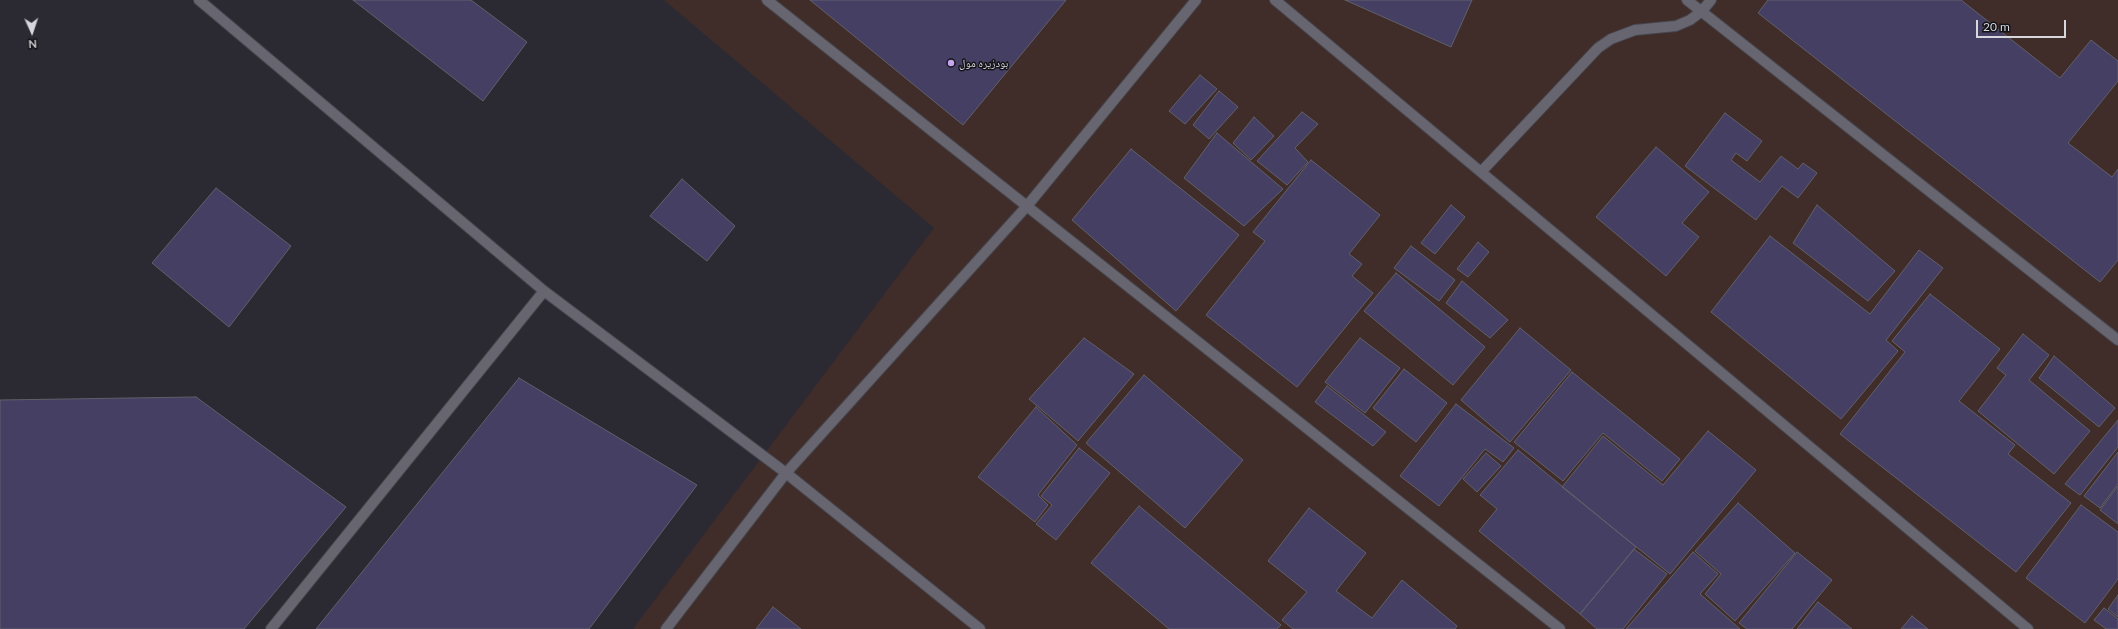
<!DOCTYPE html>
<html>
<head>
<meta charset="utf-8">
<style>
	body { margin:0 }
	#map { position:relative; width:2118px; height:629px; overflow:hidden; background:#2b2a32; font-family:Lato,sans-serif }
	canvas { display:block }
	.north { position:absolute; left:12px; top:12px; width:40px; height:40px; -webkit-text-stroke:3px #131317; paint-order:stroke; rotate:177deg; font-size:11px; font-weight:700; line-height:16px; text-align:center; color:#d7d6dc }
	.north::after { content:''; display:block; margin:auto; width:14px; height:18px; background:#d7d6dc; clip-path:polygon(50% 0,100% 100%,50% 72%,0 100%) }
	.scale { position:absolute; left:1976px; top:20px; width:90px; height:18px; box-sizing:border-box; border:2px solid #d7d6dc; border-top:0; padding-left:5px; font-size:12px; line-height:14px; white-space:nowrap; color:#d7d6dc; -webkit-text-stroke:3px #131317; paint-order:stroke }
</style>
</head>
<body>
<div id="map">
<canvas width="2118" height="629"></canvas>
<div class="north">N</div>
<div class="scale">20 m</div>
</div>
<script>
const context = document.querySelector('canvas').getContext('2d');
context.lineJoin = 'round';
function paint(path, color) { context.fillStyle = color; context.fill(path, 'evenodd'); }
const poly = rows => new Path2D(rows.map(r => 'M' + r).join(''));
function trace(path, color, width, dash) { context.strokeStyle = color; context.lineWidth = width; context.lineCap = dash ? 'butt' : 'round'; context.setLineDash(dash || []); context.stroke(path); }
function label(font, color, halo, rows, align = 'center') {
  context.font = font + ' Lato,"Noto Naskh Arabic",sans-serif'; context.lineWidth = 3; context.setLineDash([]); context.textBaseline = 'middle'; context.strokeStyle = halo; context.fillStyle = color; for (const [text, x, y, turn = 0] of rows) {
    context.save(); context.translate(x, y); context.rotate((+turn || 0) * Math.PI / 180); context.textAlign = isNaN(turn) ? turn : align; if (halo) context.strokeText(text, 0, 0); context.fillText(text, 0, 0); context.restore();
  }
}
paint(poly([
	[664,0,2118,0,2118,629,633,629,934,228]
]), '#402d29');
const building = poly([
	[353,0,471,0,527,42,483,101,353,0],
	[810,0,1066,0,963,125,810,0],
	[1345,0,1472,0,1451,47,1345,0],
	[1768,0,1961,0,2060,78,2091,40,2118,61,2118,81,2068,143,2112,177,2118,169,2118,260,2100,282,1758,13,1768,0],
	[1200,75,1217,89,1185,124,1169,111,1200,75],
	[1219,91,1238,107,1209,139,1193,125,1219,91],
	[1302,112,1318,124,1295,148,1308,162,1287,185,1257,161,1302,112],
	[1725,113,1762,141,1747,161,1736,153,1731,160,1760,182,1781,156,1798,169,1803,163,1817,173,1798,198,1782,186,1756,220,1685,166,1725,113],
	[1254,117,1274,136,1251,160,1233,143,1254,117],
	[1217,133,1283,189,1244,226,1184,178,1217,133],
	[1656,147,1709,192,1682,223,1699,237,1666,276,1596,217,1656,147],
	[1131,149,1239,235,1176,311,1072,220,1131,149],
	[1311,160,1380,215,1349,254,1362,264,1352,276,1373,293,1297,387,1206,315,1265,241,1253,232,1311,160],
	[682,179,735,226,707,261,650,216,682,179],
	[216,188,291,246,229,327,152,263,216,188],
	[1451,205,1465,217,1435,254,1421,243,1451,205],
	[1817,205,1895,271,1868,301,1793,243,1817,205],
	[1770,236,1870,314,1919,250,1943,268,1886,340,1898,351,1841,419,1711,312,1770,236],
	[1478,242,1489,252,1468,277,1457,269,1478,242],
	[1411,246,1455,280,1439,301,1394,268,1411,246],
	[1396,273,1485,347,1453,385,1364,311,1396,273],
	[1462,281,1508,320,1490,338,1446,303,1462,281],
	[1930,294,2000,349,1959,401,2015,445,2008,454,2071,503,2016,572,1840,434,1905,352,1892,341,1930,294],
	[1520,328,1571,370,1510,442,1461,400,1520,328],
	[2023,334,2049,355,2029,380,2090,431,2054,474,1978,411,2006,375,1997,368,2023,334],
	[1084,338,1134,374,1078,441,1029,399,1084,338],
	[1360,338,1400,368,1365,413,1325,382,1360,338],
	[2054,356,2115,408,2099,427,2039,378,2054,356],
	[1404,369,1447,403,1416,442,1373,408,1404,369],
	[1572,372,1680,459,1662,481,1603,433,1563,481,1514,442,1572,372],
	[1144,375,1243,460,1185,528,1086,443,1144,375],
	[519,378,697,485,589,629,316,629,519,378],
	[1327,386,1386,432,1373,446,1315,402,1327,386],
	[196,397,346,507,244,629,0,629,0,400,196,397],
	[1456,404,1514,448,1503,462,1485,449,1439,506,1400,476,1456,404],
	[1036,407,1077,445,1038,495,1048,505,1035,522,978,477,1036,407],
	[2118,420,2118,447,2080,495,2065,484,2118,420],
	[1708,431,1756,470,1670,574,1562,487,1603,436,1663,485,1708,431],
	[1079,448,1110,473,1056,540,1036,524,1052,505,1041,496,1079,448],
	[1518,450,1636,547,1580,614,1479,531,1497,509,1480,495,1518,450],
	[2118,452,2118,484,2100,508,2084,496,2118,452],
	[1486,453,1501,466,1477,492,1463,479,1486,453],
	[2118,486,2118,524,2100,510,2118,486],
	[1738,503,1795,553,1735,621,1705,594,1721,574,1695,551,1738,503],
	[2081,505,2118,532,2118,579,2085,623,2026,578,2081,505],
	[1139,506,1281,625,1277,629,1169,629,1091,563,1139,506],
	[1309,508,1366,553,1336,591,1372,618,1402,580,1457,626,1455,629,1293,629,1282,620,1307,592,1268,561,1309,508],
	[1634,549,1667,574,1623,629,1597,629,1580,614,1634,549],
	[1693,552,1718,574,1700,594,1740,629,1626,629,1693,552],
	[1797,552,1832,580,1792,629,1747,629,1739,623,1797,552],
	[2118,595,2118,617,2108,609,2118,595],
	[1818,602,1852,629,1797,629,1818,602],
	[773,607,801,629,756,629,773,607],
	[2104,608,2118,619,2118,629,2106,629,2094,620,2104,608],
	[1912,616,1928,629,1901,629,1912,616]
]);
paint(building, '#453f64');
trace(building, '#61606a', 1);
const minor = poly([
	[199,0,544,291,786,473,980,629],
	[767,0,1560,629],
	[1275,0,2028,629],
	[1687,0,2118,340],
	[1481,172,1598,48,1611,39,1635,30,1676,26,1690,20,1702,11,1711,0],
	[271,629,544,291],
	[666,629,786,473,1027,206,1196,0]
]);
trace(minor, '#46454c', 12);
trace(minor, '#676670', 10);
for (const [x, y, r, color] of [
	[951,63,4,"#c7a6ef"]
]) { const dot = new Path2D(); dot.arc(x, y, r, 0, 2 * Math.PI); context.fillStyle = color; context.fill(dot); trace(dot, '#131317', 1.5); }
label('11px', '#d7d6dc', '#131317', [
	["بودزيره مول",959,63]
], 'left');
</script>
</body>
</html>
